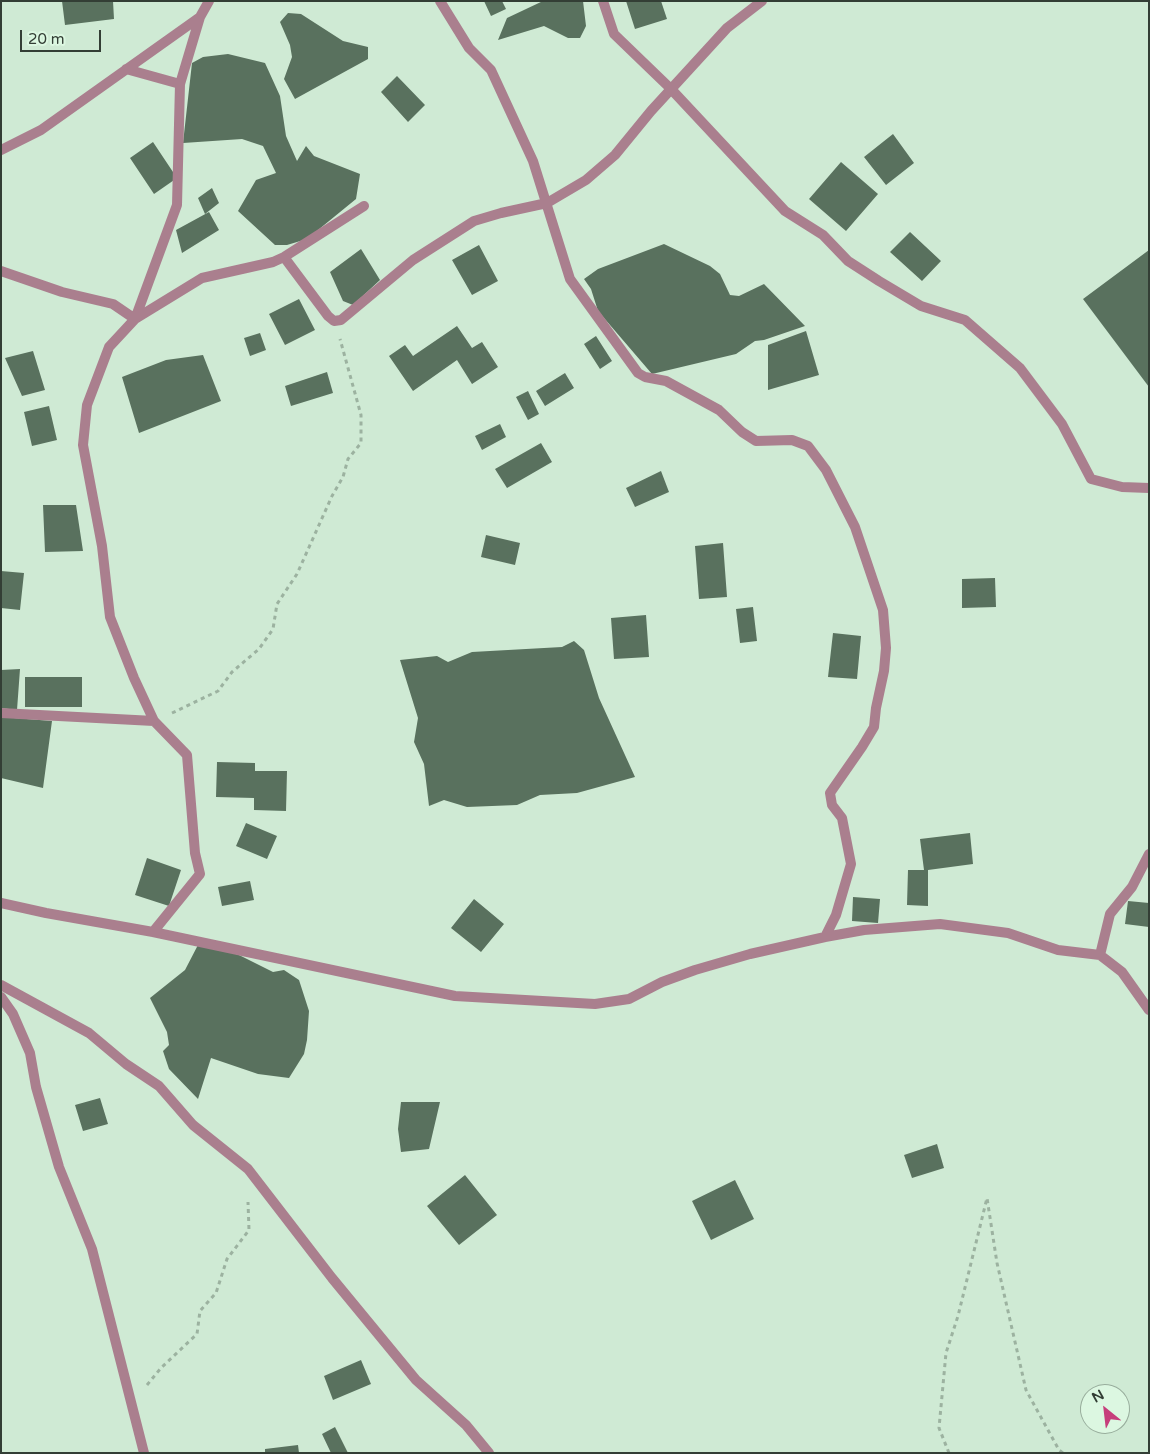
<!DOCTYPE html>
<html>
<head>
<meta charset="utf-8">
<style>
	body { margin:0 }
	#map { position:relative; width:1150px; height:1454px; overflow:hidden; background:#cfead4; font-family:"Varela Round",sans-serif }
	canvas { display:block }
	.frame { position:absolute; inset:0; border:2px solid #333e35; pointer-events:none }
	.north { position:absolute; left:1080px; top:1384px; width:50px; height:50px; box-sizing:border-box; background:#dcf7e1; border:1px solid #98ad9c; border-radius:50%; rotate:331deg; font-size:14px; font-weight:700; line-height:20px; text-align:center; color:#333e35 }
	.north::after { content:''; display:block; margin:auto; width:18px; height:22px; background:#c63e7b; clip-path:polygon(50% 0,100% 100%,50% 72%,0 100%) }
	.scale { position:absolute; left:20px; top:30px; width:81px; height:22px; box-sizing:border-box; border:2px solid #333e35; border-top:0; padding-left:6px; font-size:15px; line-height:18px; white-space:nowrap; color:#333e35; -webkit-text-stroke:4px #dcf7e1; paint-order:stroke }
</style>
</head>
<body>
<div id="map">
<canvas width="1150" height="1454"></canvas>
<div class="frame"></div>
<div class="north">N</div>
<div class="scale">20 m</div>
</div>
<script>
const context = document.querySelector('canvas').getContext('2d');
context.lineJoin = 'round';
function paint(path, color) { context.fillStyle = color; context.fill(path, 'evenodd'); }
const poly = rows => new Path2D(rows.map(r => 'M' + r).join(''));
function trace(path, color, width, dash) { context.strokeStyle = color; context.lineWidth = width; context.lineCap = dash ? 'butt' : 'round'; context.setLineDash(dash || []); context.stroke(path); }
paint(poly([
	[62,1,113,1,114,19,65,25],
	[484,1,502,1,506,9,491,16],
	[543,1,583,1,586,26,580,38,568,38,544,26,498,40,507,18],
	[626,1,661,1,667,19,635,29],
	[288,13,301,14,343,41,368,47,368,59,295,99,284,79,292,57,290,45,280,22],
	[228,54,265,63,280,96,286,136,297,161,306,146,314,156,360,174,356,199,307,239,287,245,275,245,238,211,256,180,276,173,263,146,242,139,183,143,192,63,203,57],
	[397,76,425,105,408,122,381,92],
	[893,134,914,163,886,185,864,157],
	[153,142,177,178,154,194,130,158],
	[841,162,878,194,846,231,809,199],
	[212,188,219,203,205,214,198,198],
	[209,212,219,230,182,253,176,230],
	[910,232,941,261,922,281,890,252],
	[664,244,710,266,720,274,730,295,739,296,764,284,805,326,764,340,755,341,736,354,652,374,598,311,591,289,584,279,598,269],
	[479,245,498,281,472,295,452,260],
	[361,249,380,280,353,305,343,301,330,272],
	[1149,250,1149,387,1083,299],
	[299,299,315,330,285,345,269,314],
	[457,326,472,348,482,342,498,367,472,384,457,360,413,391,389,356,405,345,413,356],
	[806,331,819,375,768,390,768,345],
	[260,333,266,350,250,356,244,338],
	[596,336,612,361,600,369,584,344],
	[33,351,45,390,22,396,5,358],
	[203,355,221,401,139,433,122,377,166,360],
	[327,372,333,393,291,406,285,386],
	[565,373,574,388,545,406,536,391],
	[528,391,539,414,528,420,516,397],
	[49,406,57,440,32,446,24,412],
	[500,424,506,437,482,450,475,436],
	[541,443,552,462,507,488,495,469],
	[661,471,669,492,635,507,626,488],
	[43,505,76,505,83,551,45,552],
	[486,535,520,543,515,565,481,557],
	[723,543,727,597,699,599,695,546],
	[1,571,24,573,20,610,1,608],
	[995,578,996,607,962,608,962,579],
	[753,607,757,641,740,643,736,609],
	[646,615,649,657,614,659,611,618],
	[833,633,861,636,857,679,828,677],
	[574,641,584,650,599,698,635,777,577,793,540,795,517,805,467,807,444,800,429,806,424,764,414,742,418,718,400,660,437,656,448,662,472,652,562,647],
	[20,669,17,710,1,708,1,670],
	[25,677,82,677,82,707,25,707],
	[1,717,52,721,43,788,1,778],
	[217,762,255,763,255,771,287,771,286,811,254,810,254,798,216,797],
	[246,823,277,836,267,859,236,846],
	[970,833,973,864,928,870,928,906,907,905,908,870,924,870,920,839],
	[147,858,181,870,169,906,135,895],
	[250,881,254,900,222,906,218,887],
	[853,897,880,899,878,923,852,921],
	[474,899,504,924,481,952,451,928],
	[1128,901,1149,903,1149,927,1125,924],
	[199,943,239,955,273,972,284,970,299,980,309,1011,307,1040,304,1054,289,1078,258,1074,211,1058,198,1099,169,1069,163,1051,169,1045,167,1032,150,998,185,970],
	[100,1098,108,1124,83,1131,75,1105],
	[401,1102,440,1102,429,1149,401,1152,398,1129],
	[937,1144,944,1168,912,1178,904,1155],
	[465,1175,497,1215,459,1245,427,1206],
	[735,1180,754,1219,711,1240,692,1201],
	[361,1360,371,1384,333,1400,324,1376],
	[335,1427,348,1453,331,1453,322,1434],
	[298,1445,299,1453,265,1453,265,1449]
]), '#59715e');
trace(poly([
	[172,713,218,691,232,672,259,649,273,629,277,604,297,574,332,496,343,477,348,459,361,443,361,415,340,339],
	[147,1385,161,1368,197,1334,200,1311,216,1293,227,1259,249,1230,248,1202],
	[949,1453,939,1428,946,1353,958,1316,987,1198,997,1263,1026,1390,1059,1450,1063,1453]
]), '#9cb2a0', 3, [4, 4]);
trace(poly([
	[440,1,469,48,491,70,533,161,570,279,638,373,645,377,666,381,719,410,742,432,756,441,792,440,808,446,826,470,855,527,883,610,886,648,884,671,876,708,874,727,862,747,830,793,832,805,842,818,851,864,836,915,825,937],
	[603,1,614,34,671,89,785,211,823,235,848,261,879,281,921,306,965,320,1020,368,1062,424,1091,479,1122,487,1149,488],
	[126,69,180,84],
	[1,150,41,130,200,17],
	[284,257,328,316,334,321,341,320,413,260,474,221,501,213,547,203,586,180,615,155,651,111,727,28,762,1],
	[1,271,62,292,113,304,135,319,202,278,273,262,284,257,364,206],
	[1,713,154,721],
	[1,903,46,913,153,932,455,996,595,1004,629,999,662,982,695,970,750,954,825,937,864,930,940,924,1008,933,1058,950,1100,955,1122,972,1149,1010],
	[153,932,200,874,195,853,187,755,154,721,134,678,110,617,102,546,83,445,87,405,109,347,135,319,177,205,180,84,200,17,209,1],
	[1100,955,1110,914,1132,887,1149,854],
	[1,985,89,1033,126,1064,159,1086,193,1125,248,1169,332,1278,416,1380,466,1425,489,1453],
	[1,997,13,1014,30,1053,36,1087,59,1167,92,1249,144,1453]
]), '#aa7f8e', 10);
</script>
</body>
</html>
